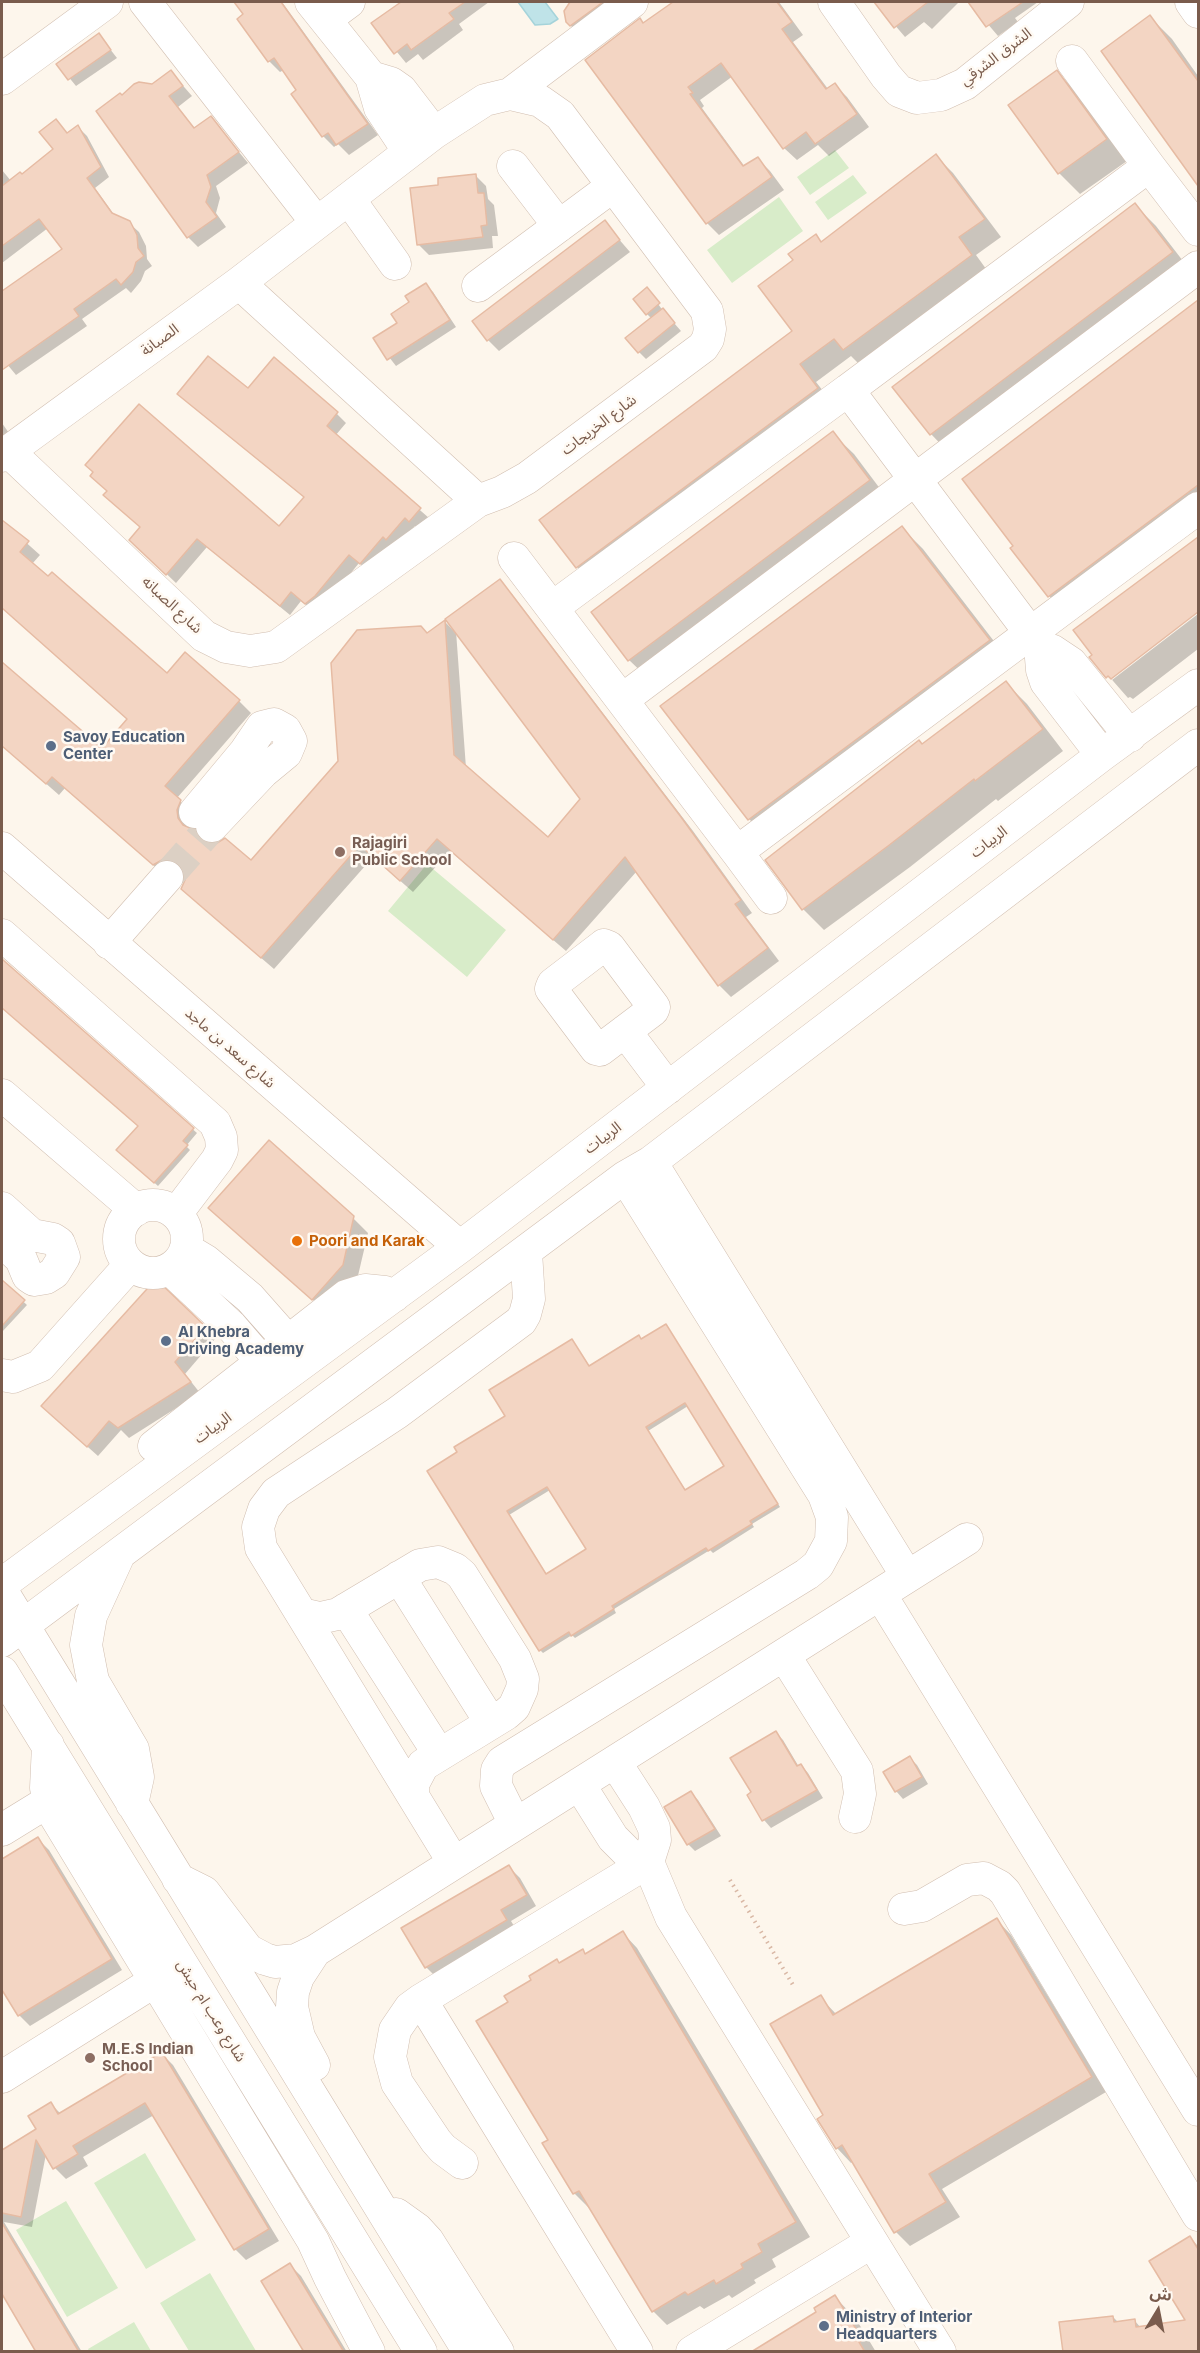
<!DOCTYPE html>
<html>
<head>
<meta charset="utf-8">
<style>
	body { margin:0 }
	#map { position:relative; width:1200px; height:2353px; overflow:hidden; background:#fdf6ec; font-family:Inter,"Noto Sans Arabic",sans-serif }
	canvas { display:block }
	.frame { position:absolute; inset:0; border:3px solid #7a5c4d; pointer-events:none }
	.north { position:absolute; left:1128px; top:2281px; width:60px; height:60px; -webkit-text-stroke:4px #fffaf3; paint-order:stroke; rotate:10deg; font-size:16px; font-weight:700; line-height:24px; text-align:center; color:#7a5c4d }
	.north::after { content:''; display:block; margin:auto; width:21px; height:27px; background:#7a5c4d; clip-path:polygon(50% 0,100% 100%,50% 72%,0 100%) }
</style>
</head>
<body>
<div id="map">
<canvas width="1200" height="2353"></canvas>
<div class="frame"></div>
<div class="north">ش</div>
</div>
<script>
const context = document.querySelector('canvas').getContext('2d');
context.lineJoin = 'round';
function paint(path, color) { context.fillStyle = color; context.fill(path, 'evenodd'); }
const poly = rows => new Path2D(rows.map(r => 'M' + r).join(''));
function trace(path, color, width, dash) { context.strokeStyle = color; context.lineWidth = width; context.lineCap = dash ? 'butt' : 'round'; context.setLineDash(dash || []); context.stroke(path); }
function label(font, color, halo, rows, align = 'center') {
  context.font = font + ' Inter,"Noto Sans Arabic",sans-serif'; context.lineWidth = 5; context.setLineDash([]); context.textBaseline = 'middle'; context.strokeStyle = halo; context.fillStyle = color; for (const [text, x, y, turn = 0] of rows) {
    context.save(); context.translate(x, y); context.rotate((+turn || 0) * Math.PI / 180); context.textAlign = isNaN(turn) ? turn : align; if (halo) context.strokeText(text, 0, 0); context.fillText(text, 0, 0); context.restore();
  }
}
paint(poly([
	[835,150,849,168,810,195,797,177],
	[853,175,867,193,828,220,815,202],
	[779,197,803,231,732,283,707,250],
	[427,864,506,930,467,977,388,911],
	[145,2153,196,2240,146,2269,94,2183],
	[66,2201,118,2288,67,2317,16,2230],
	[210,2273,256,2351,189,2351,160,2303],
	[134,2322,151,2351,89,2351,88,2349]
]), '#d8ecc9');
const water = poly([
	[518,2,545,2,558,19,550,24,535,25,518,2]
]);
paint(water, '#bfe3e8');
trace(water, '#a5d3da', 1.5);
paint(poly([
	[237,2,282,2,378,135,349,155,338,144,334,147,323,136,299,91,284,70,280,72,269,61],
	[404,2,489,2,459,24,463,30,423,60,418,54,406,63,374,24],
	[569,2,627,2,581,36,571,26,565,15],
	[675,2,779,2,803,35,793,42,828,89,835,85,847,97,869,127,829,156,818,145,797,160,784,148,733,76,700,100,704,106,702,108,745,167,758,159,770,171,784,190,719,235,707,223,643,24],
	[891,2,959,2,932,29,924,22,905,37,882,10],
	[969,2,1038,2,1015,18,1018,22,998,36],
	[1150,17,1172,39,1198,76,1198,183,1103,51],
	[99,35,117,58,76,86,58,64],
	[171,72,192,96,178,107,195,129,211,118,248,163,216,186,220,198,216,213,226,227,198,247,188,237,122,97,152,86],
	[1057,72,1078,93,1127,161,1080,194,1059,173,1010,105],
	[56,121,68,134,78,127,87,136,109,177,95,188,115,216,129,223,139,232,146,246,147,259,152,266,145,271,141,281,131,293,126,288,82,319,87,326,16,375,2,358,2,295,64,250,48,228,2,263,2,170,11,181,22,176,55,149],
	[936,156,953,173,1001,237,976,255,989,273,862,367,851,356,816,382,835,406,595,584,577,567,794,331,815,236,822,243],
	[475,175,486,186,488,199,494,205,498,236,492,236,493,248,429,255,418,244],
	[1135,205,1156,226,1193,274,952,456,931,434,895,387],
	[604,222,630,252,499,351,488,340],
	[425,285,433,292,456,327,396,366,375,339,399,323],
	[650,293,661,308,681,331,646,359,639,352,652,319,647,314],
	[1198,302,1198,520,1070,617,1049,596,1015,547,964,480],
	[248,390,337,414,346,423,335,436,429,518,419,530,415,526,396,548,370,572,359,563,325,605,315,612,301,601,290,615,207,547,176,583,131,540,279,528,305,498,188,403],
	[2,423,13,439,2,447],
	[832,433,854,454,890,502,651,681,629,660,593,612],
	[2,521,40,555,32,564,168,675,239,701,251,713,177,798,193,814,189,823,190,830,207,845,251,863,339,762,427,635,445,622,453,630,500,581,512,594,693,831,752,913,746,917,779,961,731,997,719,985,637,871,566,951,450,851,413,892,373,857,274,969,195,901,186,880,186,872,175,872,167,877,65,788,59,795,2,745,2,664,102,750,128,720,2,608],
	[456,631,582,799,548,839,466,768],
	[902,528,923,549,1010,662,771,841,749,819,663,706],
	[1198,537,1198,610,1112,676,1112,680,1198,614,1198,649,1133,699,1130,697,1128,698,1092,657,1094,655,1075,630],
	[1006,683,1027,704,1063,751,998,801,996,799,910,867,824,930,803,909,923,746],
	[2,960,197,1133,186,1146,190,1150,158,1186,118,1150,139,1126,2,1007],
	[353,1218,368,1233,357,1280,328,1313,225,1223],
	[2,1282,27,1305,2,1332],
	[156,1282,215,1339,185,1374,200,1393,129,1438,121,1430,98,1456,54,1417],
	[669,1329,780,1507,752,1524,754,1527,713,1553,710,1550,614,1609,616,1613,575,1638,572,1635,543,1653,540,1650,459,1452,507,1417,575,1344,590,1367],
	[688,1406,726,1466,686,1491,648,1431],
	[550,1490,588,1550,547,1575,509,1515],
	[776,1733,783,1740,799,1767,801,1765,808,1773,823,1798,771,1828,764,1820,749,1795,753,1793],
	[910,1758,917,1765,928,1784,903,1799,896,1791,885,1773],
	[691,1793,698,1800,721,1836,695,1851,688,1844],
	[38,1839,49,1850,122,1970,30,2026,19,2015,2,1987,2,1861],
	[509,1867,520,1878,536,1906,511,1921,517,1931,437,1978,426,1967],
	[997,1920,1011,1935,1106,2092,942,2189,960,2217,910,2246,896,2232,854,2161,851,2163,837,2148,825,2115,820,1997,837,2015],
	[623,1933,637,1948,810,2237,772,2259,776,2267,754,2280,756,2283,732,2298,729,2295,704,2309,700,2306,667,2325,653,2311,591,2207,589,2208,574,2193,544,2144,550,2141,510,2003,560,1964,583,1951,586,1955],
	[162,2054,173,2065,279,2241,246,2260,235,2249,154,2115,83,2157,88,2166,66,2179,55,2168,46,2154,32,2227,4,2222,82,2352,38,2352,2,2291,2,2152,38,2130,51,2104,61,2114],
	[1190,2238,1198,2246,1198,2352,1064,2352,1113,2317,1119,2323,1135,2321,1141,2328,1188,2321],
	[290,2265,301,2276,347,2352,306,2352],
	[835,2297,856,2319,876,2352,754,2352,818,2313]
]), '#0003');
const building = poly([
	[234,2,281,2,368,124,336,145,328,133,322,137,291,94,296,90,274,58,268,62,237,19,243,14,234,2],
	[401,2,465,2,449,13,454,19,411,50,407,44,394,54,371,23,401,2],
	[570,2,603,2,570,26,566,22,564,11,570,2],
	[673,2,777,2,792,22,782,29,826,89,835,83,857,114,815,144,806,132,783,149,721,63,688,87,693,93,690,94,743,166,758,157,772,177,706,224,585,60,640,18,643,23,673,2],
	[874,2,928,2,894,28,874,2],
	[968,2,1023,2,986,27,968,2],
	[1150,15,1198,81,1198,186,1101,51,1150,15],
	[99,33,111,50,68,80,56,64,99,33],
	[171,70,183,86,169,96,194,128,211,116,239,152,207,175,211,187,206,202,217,217,187,238,96,111,120,93,122,95,134,84,139,82,152,84,171,70],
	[1057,70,1107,139,1058,174,1008,105,1057,70],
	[56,119,67,133,78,125,101,167,87,178,112,213,130,221,137,235,138,248,144,256,136,262,133,272,121,285,116,279,74,309,79,316,2,370,2,291,62,249,39,219,2,246,2,186,20,172,22,174,53,149,39,132,56,119],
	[936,154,985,219,959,237,972,255,843,350,834,339,800,364,818,388,576,568,539,520,792,331,758,286,793,260,788,254,816,234,821,242,936,154],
	[476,174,478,193,484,193,487,225,481,226,483,237,417,245,410,188,438,185,438,178,476,174],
	[1135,203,1173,252,930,435,892,387,1135,203],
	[605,220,620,240,487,341,472,321,605,220],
	[426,283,450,320,387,360,373,338,397,323,391,314,409,302,405,296,426,283],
	[647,287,660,303,646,315,633,299,647,287],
	[1198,300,1198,485,1048,597,1010,548,1013,546,962,479,1198,300],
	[663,308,675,323,638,353,625,338,663,308],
	[208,356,248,388,274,357,338,412,327,426,421,508,409,522,405,518,386,540,383,537,360,564,349,555,315,596,305,604,291,592,280,606,197,539,166,575,129,540,140,527,103,495,107,491,90,476,93,472,85,465,139,404,279,526,304,497,177,394,208,356],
	[833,431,870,480,628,661,591,612,833,431],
	[2,520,29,541,20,552,48,576,52,572,167,673,185,652,240,700,165,786,181,800,177,810,178,818,183,825,195,830,199,839,207,843,217,843,225,838,251,860,338,761,331,663,357,630,421,626,427,633,445,620,454,755,548,837,580,799,445,619,500,579,681,817,741,900,735,904,768,948,718,986,625,857,553,940,437,839,400,881,360,845,261,958,181,889,185,880,184,872,178,863,170,859,162,860,153,865,52,777,46,784,2,746,2,662,102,748,127,719,2,608,2,520],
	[902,526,990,640,748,820,660,706,902,526],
	[1198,537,1198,612,1111,679,1108,676,1106,678,1089,657,1092,655,1073,630,1198,537],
	[1006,681,1043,729,975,781,974,779,888,846,802,910,765,860,919,740,922,744,1006,681],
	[2,959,194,1128,183,1141,188,1145,154,1183,116,1150,138,1126,2,1008,2,959],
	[269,1140,354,1216,343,1265,312,1300,208,1208,269,1140],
	[156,1279,206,1327,175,1362,191,1382,118,1428,109,1421,87,1447,41,1406,156,1279],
	[2,1280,25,1300,2,1326,2,1280],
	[666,1324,778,1504,750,1521,752,1524,708,1551,706,1548,612,1606,614,1609,571,1636,569,1632,539,1651,427,1471,457,1452,454,1447,505,1416,489,1390,572,1339,589,1366,639,1335,641,1339,666,1324],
	[685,1403,724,1466,685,1490,646,1427,685,1403],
	[547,1487,586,1549,546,1574,507,1511,547,1487],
	[776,1731,797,1766,801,1764,817,1790,762,1821,747,1795,751,1792,730,1758,776,1731],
	[910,1756,922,1777,895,1792,883,1772,910,1756],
	[691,1791,715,1829,687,1845,664,1807,691,1791],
	[38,1837,112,1959,18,2016,2,1990,2,1859,38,1837],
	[509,1865,527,1895,501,1910,507,1920,425,1968,401,1928,509,1865],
	[997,1918,1092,2077,929,2174,946,2202,894,2233,842,2145,836,2149,817,2119,823,2115,770,2024,821,1995,833,2015,997,1918],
	[623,1931,796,2222,758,2244,762,2252,741,2264,743,2268,716,2284,714,2280,688,2295,685,2292,652,2312,579,2191,573,2194,542,2143,548,2140,476,2021,508,2002,504,1996,531,1980,529,1976,557,1959,559,1963,583,1949,585,1954,623,1931],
	[162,2052,269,2229,234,2250,145,2103,73,2146,78,2154,53,2169,36,2140,21,2217,2,2213,2,2150,36,2129,28,2116,51,2102,58,2114,162,2052],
	[2,2223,79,2352,36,2352,2,2294,2,2223],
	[1190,2236,1198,2249,1198,2352,1063,2352,1059,2322,1113,2316,1114,2322,1135,2319,1136,2327,1185,2320,1149,2261,1190,2236],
	[290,2263,344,2352,304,2352,261,2281,290,2263],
	[835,2295,863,2340,859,2342,865,2352,751,2352,816,2312,814,2308,835,2295]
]);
paint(building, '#f3d5c3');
trace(building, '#e6bba3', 1.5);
trace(poly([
	[167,877,212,826]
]), '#dcd0c4', 32, [32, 16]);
const minor = poly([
	[145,2,317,223],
	[311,2,371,77,380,108,409,152],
	[834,2,886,76,899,91,917,98,941,95,965,84,1068,2],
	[1191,2,1198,12],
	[326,19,349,2],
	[1072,61,1149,166,848,390,1040,646,1053,651,1071,663,1130,736],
	[371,77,391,83,401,90,434,133],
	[2,79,107,2],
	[513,166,559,226],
	[1149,166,1198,230],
	[349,199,395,264],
	[239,283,478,501],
	[478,286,613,186],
	[8,451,204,636,226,647,250,651,276,647,478,501,502,492,527,478,703,347,708,339,710,329,707,311,560,115,540,101,510,94],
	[2,456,239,283,434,133,485,100,510,94,632,2],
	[514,558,737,852],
	[552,608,848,390],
	[1040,646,1042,670,1046,682,1102,755],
	[622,700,1198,267],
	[195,812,245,752,262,727,274,724,285,730,291,741,286,753,263,772,212,826],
	[2,848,460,1247],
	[771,898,737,852,1198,508],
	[2,935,215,1123,221,1137,222,1150,217,1160,176,1214],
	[109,943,167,877],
	[604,945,609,947,654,1007,653,1010,600,1050,596,1049,551,989,553,984,604,945],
	[625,1031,668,1088],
	[2,1095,136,1210],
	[651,1162,907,1576],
	'119 1239a34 34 0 1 1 68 0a34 34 0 1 1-68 0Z',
	[2,1208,32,1235,53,1239,59,1243,64,1257,54,1273,46,1278,34,1280,28,1276,21,1259,2,1241],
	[186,1249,206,1261,250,1298,288,1341],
	[170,1269,231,1326,262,1362],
	[2,1375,13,1377,40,1366,130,1265],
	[154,1446,346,1296,365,1290,385,1292,394,1296],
	[118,1557,91,1616,86,1645,93,1681,133,1749,138,1777,132,1804],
	[399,1577,491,1723],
	[2,1584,460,1247,1102,755,1198,685],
	[2,1591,469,2352],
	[880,1594,1198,2110],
	[346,1609,439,1754],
	[302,1614,320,1618,338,1614,420,1565,438,1562,455,1569,462,1575,515,1659,523,1679,522,1689,514,1707,506,1714,423,1765,413,1784,413,1794],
	[2,1641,625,1177,651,1162,1198,745],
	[784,1655,857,1771,860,1794,855,1817],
	[2,1672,421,2352],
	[48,1745,46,1788,55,1816,313,2241,330,2278,369,2352],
	[579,1784,613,1838,629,1854,648,1862,671,1917,940,2352],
	[515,1824,496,1786,497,1770,502,1762,807,1574,818,1565,831,1541,832,1517,824,1495,625,1177],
	[2,1830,49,1801],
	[454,1863,261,1548,258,1527,264,1509,276,1493,397,1413,521,1321,525,1314,529,1299,526,1252],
	[178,1879,204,1892,248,1950,265,1959,275,1962,296,1960,315,1951,967,1539],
	[904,1909,922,1906,967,1880,984,1878,999,1886,1005,1892,1198,2215],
	[421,2000,637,2352],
	[314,2065,299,2037,292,2007,293,1992,298,1977,315,1951],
	[2,2077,155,1981],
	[462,2163,443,2149,436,2141,397,2083,390,2057,395,2030,410,2008,421,2000,648,1862,655,1840,654,1828,644,1807,615,1762],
	[396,2214,417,2229,428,2241,498,2352],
	[692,2352,872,2242]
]);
trace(minor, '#d1beb0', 33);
trace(poly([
	[730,1880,793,1985]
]), '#d9b8a5', 4, [1.5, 4.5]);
trace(minor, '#fff', 32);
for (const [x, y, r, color] of [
	[51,746,6,"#5c6f8a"],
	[340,852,6,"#8d6e63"],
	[297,1241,6,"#e8710a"],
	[166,1341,6,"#5c6f8a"],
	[90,2058,6,"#8d6e63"],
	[824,2326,6,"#5c6f8a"]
]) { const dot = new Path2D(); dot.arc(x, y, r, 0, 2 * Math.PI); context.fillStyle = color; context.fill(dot); trace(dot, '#fffaf3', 2); }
label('15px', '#7a5c4d', '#fffaf3', [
	["الشرق الشرقي",996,57,-37],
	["الصبانة",160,340,-36],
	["شارع الخريجات",599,425,-37],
	["شارع الصبانه",172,605,43],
	["الربيات",989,842,-37],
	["شارع سعد بن ماجد",230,1048,41],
	["الربيات",603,1138,-37],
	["الربيات",213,1428,-36],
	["شارع وعب ام حيش",211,2011,58]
]);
label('bold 15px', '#4e5e75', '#fffaf3', [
	["Savoy Education",63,737],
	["Center",63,754],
	["Al Khebra",178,1332],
	["Driving Academy",178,1349],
	["Ministry of Interior",836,2317],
	["Headquarters",836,2334]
], 'left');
label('bold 15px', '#785e54', '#fffaf3', [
	["Rajagiri",352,843],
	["Public School",352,860],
	["M.E.S Indian",102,2049],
	["School",102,2066]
], 'left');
label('bold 15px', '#c56008', '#fffaf3', [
	["Poori and Karak",309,1241]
], 'left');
</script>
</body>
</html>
